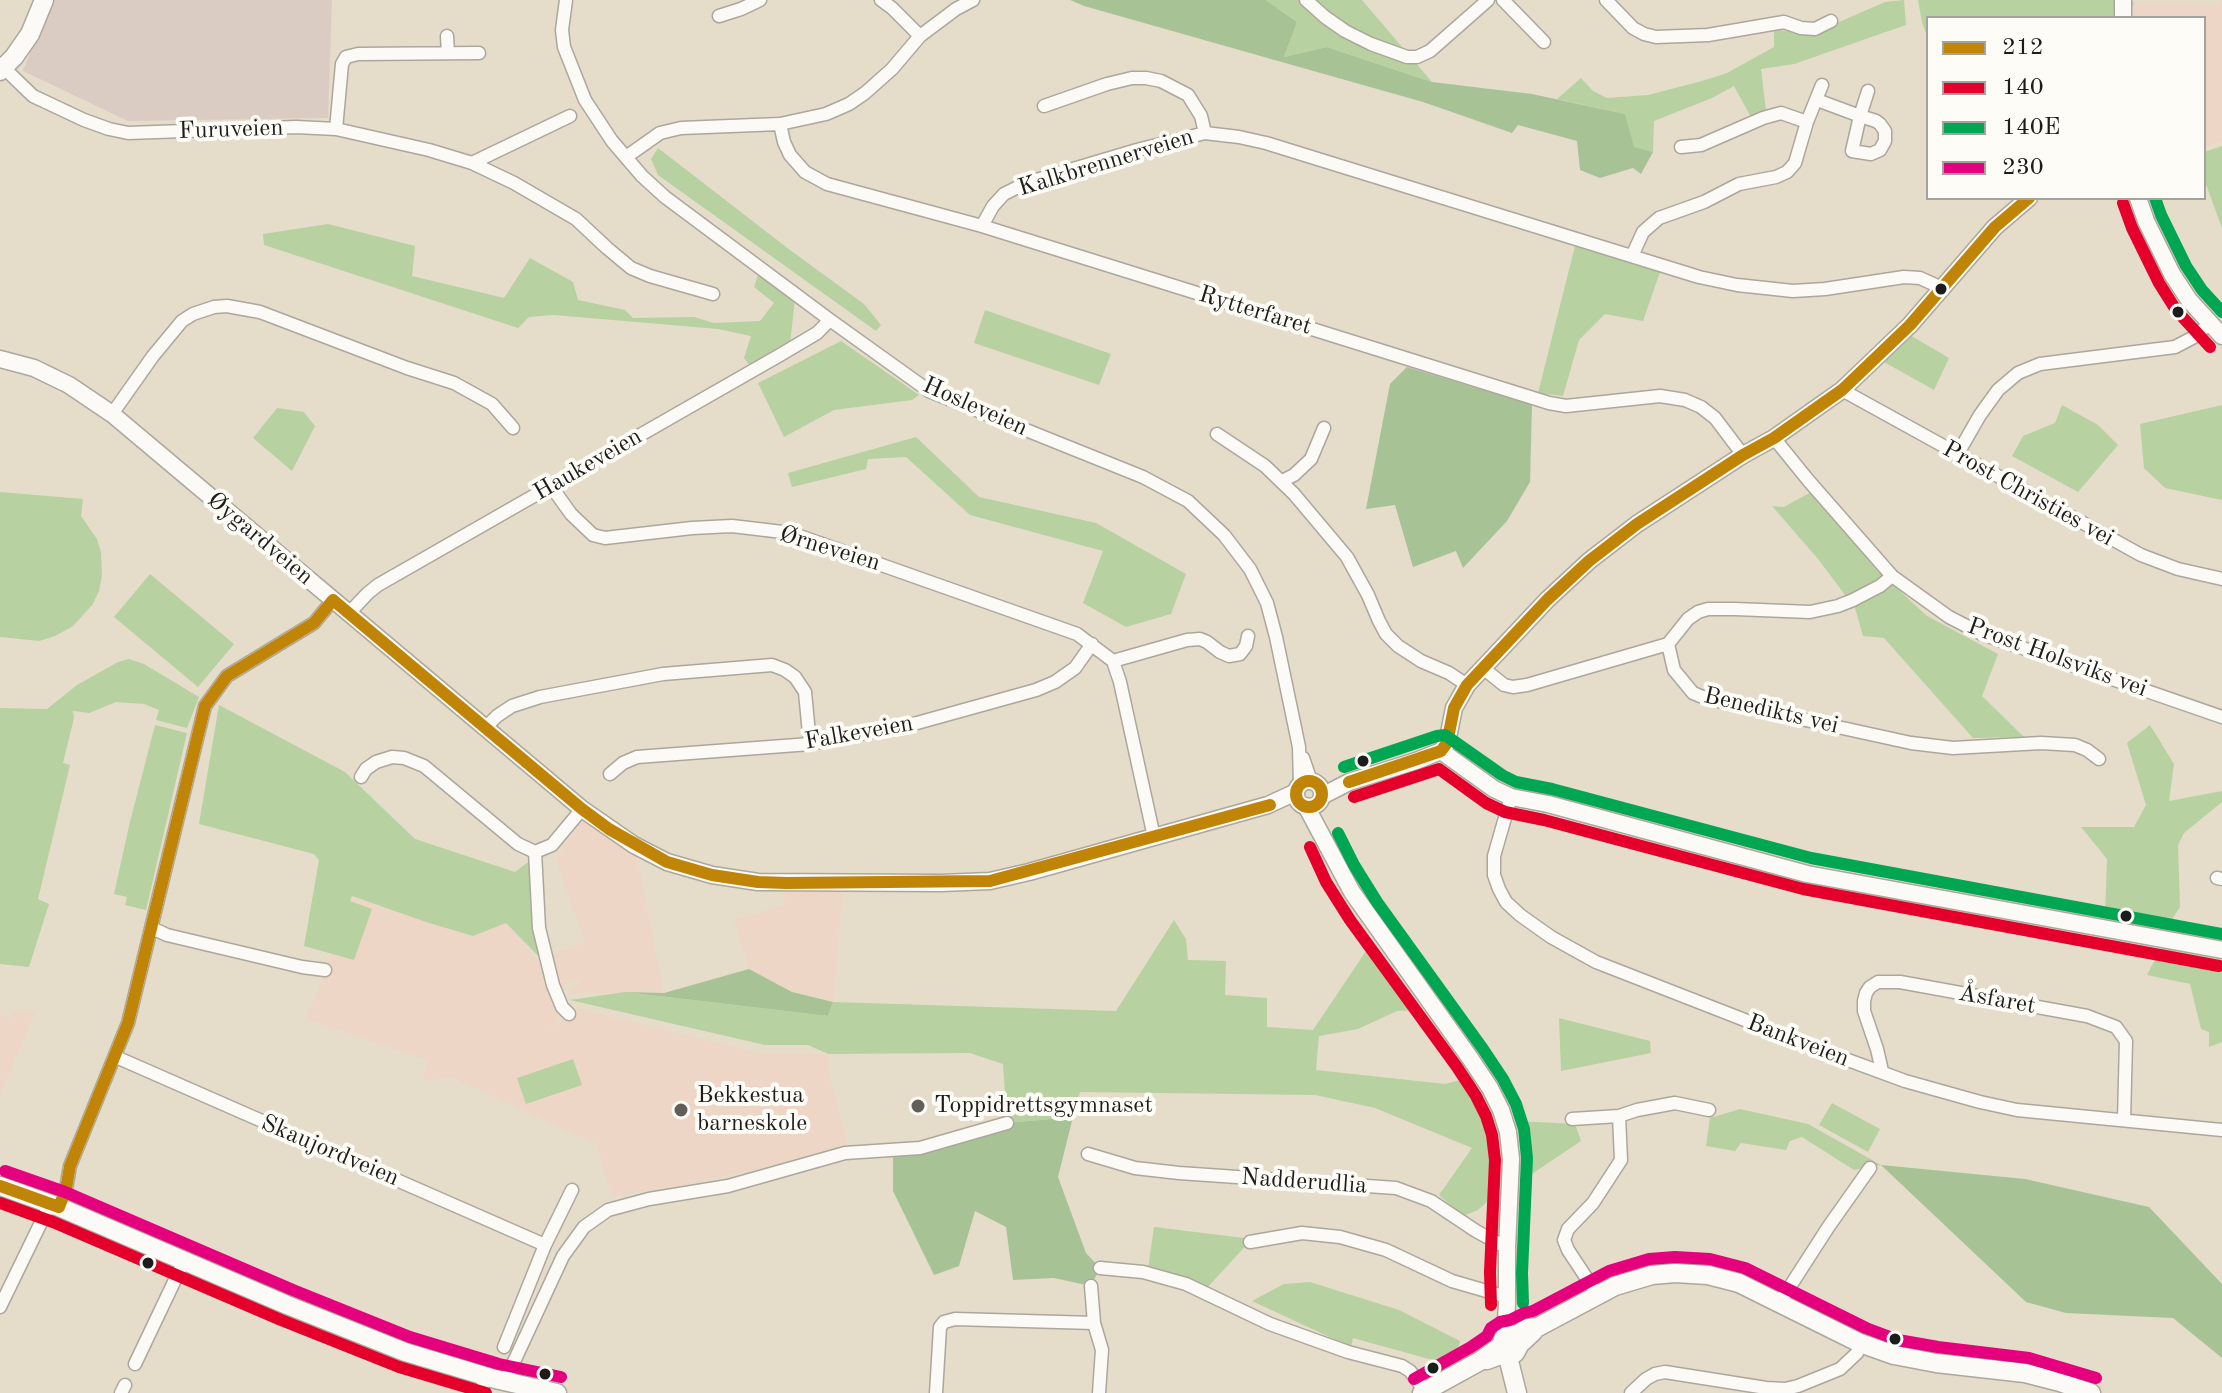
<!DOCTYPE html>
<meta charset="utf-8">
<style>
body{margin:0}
#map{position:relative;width:2222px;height:1393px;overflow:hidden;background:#e5dcca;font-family:"Old Standard TT",serif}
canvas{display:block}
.legend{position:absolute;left:1926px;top:16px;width:280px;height:184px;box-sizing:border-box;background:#fdfcf7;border:2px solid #a3a29f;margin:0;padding:10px 14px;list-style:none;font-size:24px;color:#1c1c1c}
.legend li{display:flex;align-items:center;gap:16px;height:40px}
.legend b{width:40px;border:2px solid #a3a29f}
</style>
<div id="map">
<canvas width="2222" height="1393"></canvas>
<ul class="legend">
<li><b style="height:10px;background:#c08407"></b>212</li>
<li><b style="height:10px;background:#e4002b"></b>140</li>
<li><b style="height:10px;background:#00a651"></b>140E</li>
<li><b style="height:10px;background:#e5007d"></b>230</li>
</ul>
</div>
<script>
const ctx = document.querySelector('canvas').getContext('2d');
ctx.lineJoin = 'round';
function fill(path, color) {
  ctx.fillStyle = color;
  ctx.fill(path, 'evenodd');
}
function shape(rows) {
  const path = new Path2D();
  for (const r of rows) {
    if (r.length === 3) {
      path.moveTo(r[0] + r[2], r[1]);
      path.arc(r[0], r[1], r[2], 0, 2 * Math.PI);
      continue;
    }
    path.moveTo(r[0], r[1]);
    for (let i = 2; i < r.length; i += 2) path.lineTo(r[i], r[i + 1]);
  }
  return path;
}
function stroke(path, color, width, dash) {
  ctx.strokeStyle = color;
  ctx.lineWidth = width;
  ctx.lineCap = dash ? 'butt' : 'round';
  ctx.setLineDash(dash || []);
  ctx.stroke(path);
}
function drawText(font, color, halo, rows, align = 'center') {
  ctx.font = font + ' "Old Standard TT",serif';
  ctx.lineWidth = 8;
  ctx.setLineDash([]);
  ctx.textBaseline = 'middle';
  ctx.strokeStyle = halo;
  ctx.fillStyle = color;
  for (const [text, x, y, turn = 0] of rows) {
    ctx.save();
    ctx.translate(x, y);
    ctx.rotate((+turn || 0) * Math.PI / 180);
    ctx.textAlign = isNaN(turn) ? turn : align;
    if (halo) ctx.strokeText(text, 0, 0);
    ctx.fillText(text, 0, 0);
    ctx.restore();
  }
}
const built = shape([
 [2222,0,2222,141,2204,148,2204,18,2132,18,2134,3,2216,5],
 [586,815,635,847,664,993,568,993,584,978,560,988,550,955,585,943,558,865,558,855],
 [843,890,833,1002,792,992,749,969,734,920,784,905,785,891],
 [351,897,473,936,506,923,548,972,562,1016,546,1035,576,1008,761,1054,828,1054,829,1074,849,1148,687,1185,611,1196,597,1144,451,1077,423,1081,427,1060,306,1019,321,982],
 [15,1011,35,1013,0,1095,0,1014,10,1018]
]);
const industrial = shape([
 [51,0,332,0,328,118,128,121,23,71]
]);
const green = shape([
 [1266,0,1362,0,1432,82,1327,47,1284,57,1297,22],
 [1904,0,1906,25,1794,64,1761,69,1766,111,1751,117,1734,86,1712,98,1654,121,1653,152,1633,147,1625,114,1557,99,1581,78,1593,91,1607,98,1648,95,1702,81,1727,73,1774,47,1774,30,1809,32,1830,26,1885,2],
 [1918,0,2130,0,2134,3,2127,18,1928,18,1928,39,1922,22],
 [2222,146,2222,228,2204,179,2204,152],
 [658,148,790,250,864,304,881,325,876,331,658,175,651,159],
 [328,224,415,246,412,276,504,298,530,258,573,282,578,300,625,310,633,318,694,317,714,323,760,321,774,303,754,287,758,275,795,299,790,344,751,367,744,358,751,336,718,329,554,315,529,317,518,328,264,245,263,234],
 [1575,246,1660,272,1643,321,1605,314,1579,340,1563,396,1538,393],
 [985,310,1111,354,1099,385,974,343],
 [1910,335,1949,358,1934,390,1884,362],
 [841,341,919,395,912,400,834,410,784,437,758,383],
 [2062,405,2098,425,2118,445,2078,492,2012,456,2023,436,2055,423],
 [2222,405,2222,500,2165,488,2144,468,2140,424],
 [277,408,304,412,315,426,292,471,253,438],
 [916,437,979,497,1096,523,1186,574,1171,614,1126,627,1083,603,1103,551,970,515,906,457,868,459,866,469,792,487,788,473],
 [0,492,83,499,81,516,97,539,101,552,102,576,99,591,93,604,73,626,55,636,39,641,0,637],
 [1811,492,1878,571,1927,616,1998,654,1982,696,2024,737,1973,738,1884,638,1863,636,1855,608,1818,559,1772,506,1784,507],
 [150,574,234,644,198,687,114,617],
 [129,659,144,664,199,697,187,728,156,720,159,710,144,704,116,702,89,713,73,711,74,718,63,763,70,765,38,899,49,904,29,967,0,964,0,708,47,709,77,685,118,662],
 [219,705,345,772,415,839,515,872,532,859,542,960,506,923,473,936,426,922,352,896,350,901,372,909,354,960,304,946,319,860,314,854,199,824],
 [155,725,187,733,146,910,125,905,127,897,114,894,129,826],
 [2150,725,2174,764,2169,801,2222,791,2222,802,2184,833,2178,845,2180,907,2171,921,2154,926,2105,916,2107,859,2081,827,2134,827,2146,805,2127,743],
 [1174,920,1186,939,1188,960,1226,961,1225,995,1267,998,1267,1027,1313,1030,1370,945,1418,1010,1397,1011,1358,1029,1319,1036,1316,1070,1445,1084,1472,1077,1493,1118,1498,1164,1491,1198,1478,1210,1463,1216,1439,1195,1472,1148,1375,1108,1315,1095,1080,1092,1073,1117,1007,1123,1003,1064,970,1053,828,1054,808,1045,765,1045,570,1000,625,992,828,1016,833,1002,1116,1011],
 [2161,948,2222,960,2222,1042,2209,1047,2209,1032,2201,1029,2190,984,2147,975],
 [1559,1018,1650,1041,1651,1053,1561,1071],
 [573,1059,582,1085,526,1104,517,1078],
 [1832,1103,1880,1129,1868,1152,1819,1125],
 [1740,1109,1808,1124,1881,1165,1854,1170,1802,1137,1790,1141,1786,1150,1741,1143,1735,1151,1706,1146,1710,1118],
 [1518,1121,1575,1124,1581,1141,1523,1180,1525,1140],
 [1154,1227,1252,1239,1206,1289,1148,1269],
 [1310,1282,1399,1310,1460,1341,1457,1353,1440,1362,1353,1338,1351,1347,1252,1301,1284,1284]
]);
const forest = shape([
 [1070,0,1266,0,1297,22,1284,57,1327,47,1432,82,1532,94,1625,114,1634,147,1653,152,1641,174,1633,168,1600,178,1580,170,1577,141,1518,125,1512,133,1423,102,1084,6],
 [1407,367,1532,405,1530,482,1507,521,1463,568,1456,551,1413,567,1395,505,1366,509,1390,384],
 [749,969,792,992,833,1002,828,1016,625,992,664,993],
 [1073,1117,1058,1177,1086,1253,1100,1268,1091,1286,1054,1278,1013,1280,1006,1227,975,1211,959,1266,934,1275,893,1191,893,1151,1007,1123],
 [1881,1165,2025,1179,2149,1207,2222,1284,2222,1358,2173,1318,2066,1313,2026,1302]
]);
const minor = shape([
 [566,0,562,30,564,47,585,100,612,141,642,176,665,197,830,320,929,391,1143,477,1188,501,1224,535,1250,569,1267,603,1276,637,1299,747,1300,785],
 [881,0,892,8,920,36],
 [1306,0,1325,17,1345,31,1371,44,1407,57,1417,57,1430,51,1488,0],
 [1503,0,1544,42],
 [1606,0,1633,28,1644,34,1656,37,1708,35,1784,22,1801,28,1815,29,1831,21],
 [719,16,741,9,760,0],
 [447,36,448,53],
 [4,68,33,96,84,120,109,129,128,133,296,127,336,129,429,150,472,163,514,183,576,219,607,248,631,268,650,276,713,294],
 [1817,100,1860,116,1876,121,1880,124,1885,131,1885,141,1880,150,1871,154,1852,151,1860,116,1868,91],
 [1044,106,1107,84,1132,78,1146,78,1161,81,1188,95,1201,116,1205,133],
 [780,124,784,142,790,155,805,172,827,184,982,226,1549,403,1566,406,1660,396,1685,400,1701,407,1715,418,1743,455],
 [336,129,342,64,346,57,358,54,479,53],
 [1681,147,1701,145,1763,118,1781,113,1807,122],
 [626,157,660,133,681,128,780,124,826,114,849,104,865,93,892,69,920,36,956,9,973,0],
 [472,163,570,116],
 [982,226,993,206,1004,194,1026,183,1137,150,1205,133,1239,137,1266,143,1699,277,1737,285,1793,291,1825,289,1904,277,1920,278,1942,288],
 [1632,256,1643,232,1659,218,1704,202,1739,184,1776,177,1787,172,1795,163,1807,122,1822,85],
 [1842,390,2141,555,2178,569,2222,579],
 [112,414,153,356,182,321,193,314,214,307,227,306,260,312,407,368,454,383,492,404,513,428],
 [1217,434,1265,466,1294,494,1347,557,1368,595,1379,621,1386,634,1398,646,1421,661,1449,673,1467,685],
 [1774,438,1808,480,1892,576,1949,617,1982,634,2222,717],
 [1957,455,1980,415,1998,390,2018,373,2040,364,2175,347,2194,337,2209,324],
 [1282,481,1294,475,1311,459,1324,428],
 [551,486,571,514,593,535,605,538,692,528,732,526,791,533,1077,634,1113,661,1120,682,1154,837],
 [1892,576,1880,586,1853,600,1838,606,1810,612,1735,609,1708,609,1698,612,1688,619,1668,644,1674,670,1693,693,1705,698,1911,743,1953,748,2041,743,2075,745,2087,750,2099,759],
 [349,613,368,593,378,585,780,355,817,333,830,320],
 [1113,661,1187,640,1200,639,1207,642,1220,652,1229,656,1240,654,1246,646,1248,636],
 [1483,668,1504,685,1513,687,1527,685,1668,644],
 [485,728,497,716,512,706,540,697,663,674,772,665,785,670,795,677,805,692,810,744],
 [1303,758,1311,781],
 [610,774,623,763,637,757,810,744,917,723,1036,690,1055,682,1075,668,1092,644],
 [361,777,366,769,376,762,392,757,404,758,424,766,518,844,535,852],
 [1511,797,1494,856,1494,875,1499,889,1506,902,1520,915,1551,937,1596,962,1837,1056,1905,1081,1980,1102,2017,1110,2222,1130],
 [2217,878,2222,879],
 [152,928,167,935,302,967,325,970],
 [569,1014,562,1007,553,985,539,928,535,852,552,845,582,809],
 [116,1057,545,1245],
 [1882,1071,1877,1049,1864,1011,1864,1001,1866,993,1870,987,1878,982,1900,982,2087,1016,2116,1027,2126,1041,2124,1120],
 [1572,1119,1619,1116,1637,1110,1675,1103,1709,1110],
 [1088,1154,1135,1168,1179,1173,1396,1188,1431,1201,1476,1231,1507,1248],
 [59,1207,66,1189,70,1166,128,1023,205,706,227,676,314,623,333,600],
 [1250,1242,1302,1233,1340,1237,1386,1250,1452,1281,1507,1297],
 [1100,1268,1143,1272,1186,1284,1270,1324,1348,1352,1402,1366,1410,1371,1425,1391],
 [1091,1286,1094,1323,1102,1350,1099,1393],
 [1597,1294,1568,1250,1564,1240,1568,1229,1593,1203,1621,1160,1619,1116],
 [1780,1302,1829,1226,1870,1168],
 [0,1307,50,1204],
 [504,1347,545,1245,572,1190],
 [135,1364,184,1261],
 [505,1381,563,1256,584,1227,608,1210,649,1199,728,1186,845,1153,920,1148,1007,1123],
 [121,1393,125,1385],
 [481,1393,485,1377],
 [936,1393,940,1327,944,1322,955,1319,1094,1323],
 [1631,1393,1646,1379,1655,1374,1665,1372,1766,1388,1785,1389,1798,1386,1840,1369,1857,1353,1860,1343]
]);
const tertiary = shape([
 [2123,18,2123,0],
 [2138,198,2146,221,2172,274,2189,300,2222,336],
 [0,359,34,368,69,385,112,414,582,809,634,845,667,862,712,875,758,882,941,883,990,881,1029,872,1268,805,1296,792],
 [1441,751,1494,789,1511,797,1548,804,1807,874,2222,950],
 [1309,794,13],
 [1322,796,1349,782,1416,761,1441,751,1447,743,1454,708,1467,685,1547,600,1589,561,1637,524,1743,455,1774,438,1842,390,1910,325,1995,227,2029,198],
 [1306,806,1352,892,1470,1058,1490,1088,1501,1110,1508,1132,1511,1159,1507,1248,1507,1304,1505,1337]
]);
const secondary = shape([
 [0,71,14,57,30,34,44,0],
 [0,1186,59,1207,287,1305,405,1352,495,1379,557,1393],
 [1507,1353,1517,1393],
 [1487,1360,1506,1353,1515,1353,1520,1344,1533,1332],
 [1422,1393,1480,1361,1502,1345,1503,1339,1507,1336,1515,1336,1528,1328,1538,1327,1615,1286,1652,1275,1675,1273,1708,1275,1739,1283,1860,1343,1894,1355,1936,1363,2025,1373,2060,1382,2091,1393]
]);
const bus1 = shape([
 [1309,794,13],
 [1349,782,1441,751,1447,743,1454,708,1467,685,1547,600,1589,561,1637,524,1743,455,1774,438,1842,390,1910,325,1995,227,2029,198],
 [0,1186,59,1207,66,1189,70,1166,128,1023,205,706,227,676,314,623,333,600,582,809,609,829,667,862,712,875,758,882,786,883,990,881,1270,805]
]);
const bus2 = shape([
 [2123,203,2132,228,2159,283,2176,310,2210,347],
 [1354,797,1439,769,1486,803,1505,812,1544,820,1803,889,2219,966],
 [1310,847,1326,882,1350,920,1457,1067,1476,1096,1486,1116,1492,1135,1495,1160,1490,1272,1491,1305],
 [0,1203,53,1222,281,1320,399,1367,486,1393]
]);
const bus3 = shape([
 [2155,198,2161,215,2186,266,2202,290,2222,312],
 [1344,767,1437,736,1445,735,1502,775,1516,782,1552,789,1811,858,2222,934],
 [1338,833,1354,865,1377,902,1483,1049,1503,1079,1516,1104,1524,1129,1527,1158,1522,1273,1523,1303]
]);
const bus4 = shape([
 [5,1171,65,1192,293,1290,410,1337,499,1364,561,1377],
 [1414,1379,1471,1347,1487,1336,1491,1328,1500,1322,1510,1320,1524,1313,1533,1311,1609,1271,1649,1259,1675,1257,1710,1259,1745,1268,1866,1328,1898,1340,1938,1347,2029,1358,2096,1378]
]);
const markers = [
 [1941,289,7,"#1c1c1c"],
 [2178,312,7,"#1c1c1c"],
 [1363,761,7,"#1c1c1c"],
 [2126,916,7,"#1c1c1c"],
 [918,1106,8,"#625f59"],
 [681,1110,8,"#625f59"],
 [148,1263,7,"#1c1c1c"],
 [1895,1339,7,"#1c1c1c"],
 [1433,1368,7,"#1c1c1c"],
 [545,1374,7,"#1c1c1c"]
];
const streetNames = [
 ["Furuveien",231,130,-2],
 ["Kalkbrennerveien",1106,163,-17],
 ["Rytterfaret",1255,311,17],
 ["Hosleveien",975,407,24],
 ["Haukeveien",588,465,-30],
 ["Prost Christies vei",2028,494,29],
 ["Øygardveien",260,539,40],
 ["Ørneveien",830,549,17],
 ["Prost Holsviks vei",2057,658,20],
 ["Benedikts vei",1771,711,13],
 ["Falkeveien",859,733,-10],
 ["Åsfaret",1997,1000,10],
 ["Bankveien",1798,1041,21],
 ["Skaujordveien",330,1151,23],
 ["Nadderudlia",1304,1182,4]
];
const poiNames = [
 ["Bekkestua",697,1096],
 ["barneskole",697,1124],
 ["Toppidrettsgymnaset",934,1106]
];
fill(built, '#eed6c6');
fill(industrial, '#daccc3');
fill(green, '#b7d2a0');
fill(forest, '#a7c396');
stroke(minor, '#aca79c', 15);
stroke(tertiary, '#aca79c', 19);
stroke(secondary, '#aca79c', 21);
stroke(minor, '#fbfaf7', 12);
stroke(tertiary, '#fbfaf7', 16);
stroke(secondary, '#fbfaf7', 18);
stroke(bus1, '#c08407', 12);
stroke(bus2, '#e4002b', 12);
stroke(bus3, '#00a651', 12);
stroke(bus4, '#e5007d', 12);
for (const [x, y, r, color] of markers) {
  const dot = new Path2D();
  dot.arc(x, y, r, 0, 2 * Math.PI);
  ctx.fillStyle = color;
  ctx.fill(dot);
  stroke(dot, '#fdfcf7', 3);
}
drawText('24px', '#1c1c1c', '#fdfcf7', streetNames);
drawText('24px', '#1c1c1c', '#fdfcf7', poiNames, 'left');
</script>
